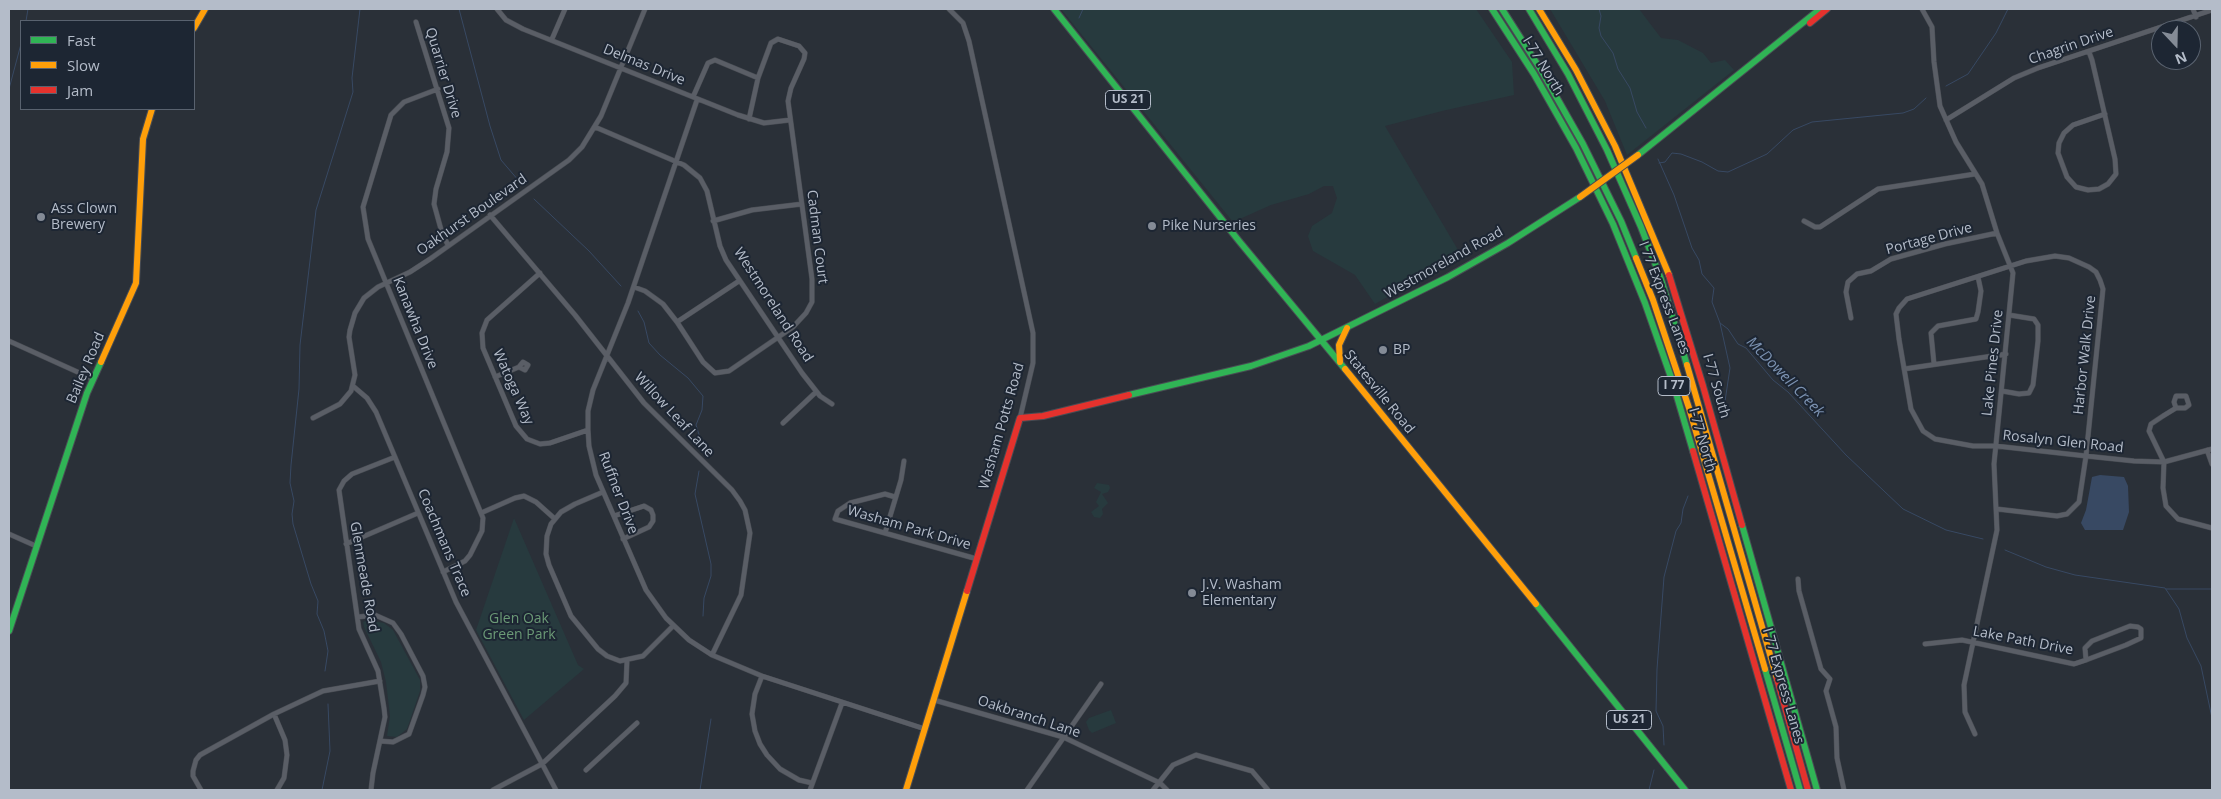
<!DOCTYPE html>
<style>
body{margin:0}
#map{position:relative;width:2221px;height:799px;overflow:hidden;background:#2a3038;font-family:"Open Sans",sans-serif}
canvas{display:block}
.frame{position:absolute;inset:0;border:10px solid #b4bcc9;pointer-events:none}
.legend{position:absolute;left:20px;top:20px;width:175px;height:90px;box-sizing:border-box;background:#1d2633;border:1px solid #59626f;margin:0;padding:6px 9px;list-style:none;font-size:15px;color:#b4bcc9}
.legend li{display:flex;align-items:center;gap:10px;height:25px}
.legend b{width:25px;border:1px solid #59626f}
.north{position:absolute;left:2151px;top:20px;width:50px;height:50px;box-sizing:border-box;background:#1d2633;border:1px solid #59626f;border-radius:50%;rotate:159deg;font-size:14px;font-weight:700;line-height:20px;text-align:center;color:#b4bcc9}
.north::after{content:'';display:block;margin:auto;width:18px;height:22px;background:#848b96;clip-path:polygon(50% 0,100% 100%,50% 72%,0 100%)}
</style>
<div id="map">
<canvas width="2221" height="799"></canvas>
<div class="frame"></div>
<ul class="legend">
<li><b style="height:6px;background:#30b455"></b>Fast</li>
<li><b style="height:6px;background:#ff9f0a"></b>Slow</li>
<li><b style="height:6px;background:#e5322d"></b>Jam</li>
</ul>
<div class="north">N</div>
</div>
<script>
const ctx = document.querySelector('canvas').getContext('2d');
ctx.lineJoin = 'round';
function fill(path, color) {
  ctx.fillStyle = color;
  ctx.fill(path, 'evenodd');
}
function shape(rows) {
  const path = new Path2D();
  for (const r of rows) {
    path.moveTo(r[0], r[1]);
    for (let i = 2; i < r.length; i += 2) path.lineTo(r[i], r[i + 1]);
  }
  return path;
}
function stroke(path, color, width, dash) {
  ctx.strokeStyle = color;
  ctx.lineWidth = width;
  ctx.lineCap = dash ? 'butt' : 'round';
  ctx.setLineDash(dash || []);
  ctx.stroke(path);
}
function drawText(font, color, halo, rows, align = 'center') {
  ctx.font = font + ' "Open Sans",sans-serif';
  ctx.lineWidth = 4;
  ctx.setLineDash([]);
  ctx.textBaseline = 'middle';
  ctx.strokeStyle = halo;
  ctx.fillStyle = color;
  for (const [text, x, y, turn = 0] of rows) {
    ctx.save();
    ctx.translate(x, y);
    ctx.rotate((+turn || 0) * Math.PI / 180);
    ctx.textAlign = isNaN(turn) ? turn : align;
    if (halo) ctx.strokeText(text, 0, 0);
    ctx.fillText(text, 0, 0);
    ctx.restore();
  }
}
const green = shape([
 [1061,9,1476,9,1512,62,1514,95,1442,111,1385,126,1461,255,1375,304,1355,275,1313,251,1308,236,1312,226,1332,213,1337,198,1333,186,1324,186,1309,194,1271,205,1233,222],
 [1550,9,1639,9,1661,38,1678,40,1703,53,1711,63,1725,60,1734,70,1627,155,1605,101],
 [1097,483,1109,485,1110,488,1108,492,1102,494,1108,503,1102,509,1103,514,1100,518,1094,517,1091,512,1099,506,1096,502,1101,492,1094,488],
 [514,518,578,665,584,669,524,720,476,630],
 [368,620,384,623,393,630,420,680,420,691,407,729,397,737,387,736,390,716,386,682,381,662,364,627,363,622],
 [1111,710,1116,723,1092,733,1089,730,1086,722,1089,718]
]);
const water = shape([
 [2100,475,2124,477,2128,486,2129,512,2123,530,2085,530,2081,523,2086,510,2092,477]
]);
const stream = shape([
 [459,9,490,126,501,160,519,181],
 [1599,9,1601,16,1599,28,1601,36,1613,53,1618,69,1630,88,1637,112,1646,128],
 [1079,18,1083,9],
 [26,21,28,9],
 [1946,86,1968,74,1996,33,2008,9],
 [9,89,21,44],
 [1658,159,1674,195,1692,248,1699,260,1702,274,1714,288,1712,302,1720,323,1730,368,1724,408],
 [1659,163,1665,162,1672,153,1681,154,1702,162,1718,171,1728,172,1767,154,1793,130,1812,122,1903,113,1914,109,1926,98],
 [534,199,589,251,621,286],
 [638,311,644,322,649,343,660,355,688,378,703,396,702,410,696,425,702,444],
 [1720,323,1728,329,1738,344,1746,348,1773,380,1788,392,1846,455,1903,509,1946,530,1983,539],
 [699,471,695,494,711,564,711,576,704,598,703,616],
 [2005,550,2046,567,2075,575,2165,588,2179,609,2187,638,2201,666,2212,718],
 [2166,589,2212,589],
 [325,671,328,651,324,631,317,614,318,601,311,584,293,524,292,514,294,501,290,483,291,465,299,389,300,345,316,210,353,92,352,78,360,9],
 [1664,745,1663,726,1656,711,1657,669,1664,577,1676,531,1681,523,1683,509,1688,496],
 [322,790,330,751,328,704],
 [700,790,711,719],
 [1649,790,1654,770]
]);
const street = shape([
 [497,9,506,20,523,29,738,115,764,123,790,120],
 [949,9,963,23,969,41,1033,333,1033,363,1020,418],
 [1922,9,1932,27,1934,62,1940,106,1956,142,1982,184,1997,233,2013,273,1994,464,1997,530,1964,685,1965,712,1975,734],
 [2193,9,2196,17],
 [416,22,449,128,447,152,436,189,434,204,442,233,448,245],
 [552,39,565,9],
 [2089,52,2092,60,2115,159,2116,174,2108,184,2099,189,2088,190,2076,187,2067,177,2058,153,2059,143,2064,133,2073,125,2105,114],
 [438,89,404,102,391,115,363,207,368,239,483,518,482,531,470,555,465,561,443,572],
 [693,97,708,63,715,60,758,78],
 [697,100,628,303,593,390,588,411,588,430,589,446,596,475,646,590,666,618,689,640,712,655,762,676,925,729],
 [1946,120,2014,78,2038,68,2212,10],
 [595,127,684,165,700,178,707,191,720,246,726,260,802,373,820,396,832,404],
 [490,215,575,315,644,403,732,490,740,501,745,510,750,533,741,595,712,655],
 [713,221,752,210,802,204],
 [1804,221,1815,227,1820,227,1878,189,1975,174],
 [540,273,487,320,482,333,483,348,516,426,527,439,540,444,550,443,588,430],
 [634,287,645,291,663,304,677,322,703,362,715,373,729,371,793,327,806,313,812,302,812,279,788,101,791,88,804,59,805,53,799,46,778,39,771,43,758,78,749,119],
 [1851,318,1846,292,1848,282,1857,274,1871,271,1891,259,1945,244,1997,233],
 [677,322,739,281],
 [9,341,93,379],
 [1934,364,1931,333,1938,326,1976,319,1978,312,1981,291,1978,277],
 [1904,369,2006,354],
 [495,377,519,367,525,370,528,365,523,362,519,367],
 [353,386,367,398,376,412,456,602,556,790],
 [2002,391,2019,394,2029,393,2033,385,2038,341,2038,325,2034,319,2009,315],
 [2176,408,2174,402,2176,396,2186,396,2189,405,2185,408,2176,408,2163,416,2151,424,2149,431,2164,462,2163,488,2166,506,2178,519,2212,528],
 [313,418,340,404,351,391,355,375,349,337,350,330,355,313,364,298,378,287,410,272,430,259,569,160,582,147,601,116,645,9],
 [783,423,816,392],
 [2207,450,2212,464],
 [603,492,575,504,561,512,551,524,547,536,546,554,549,565,571,616,598,649,607,656,620,661,643,656,673,626],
 [895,497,885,494,850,503,838,511,835,519,977,559],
 [1997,509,2057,516,2067,514,2079,502,2086,456,2103,289,2100,280,2096,272,2089,267,2069,258,2055,256,2026,261,1907,299,1899,308,1896,314,1899,339,1911,409,1923,431,1935,439,1973,446,1996,446,2086,456,2134,461,2164,462,2212,449],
 [481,513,515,498,524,496,536,502,555,519],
 [614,516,644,506,651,510,653,515,653,521,649,527,623,539],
 [885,533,901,480,904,461],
 [9,534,36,546],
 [346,544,418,513],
 [1798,579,1799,591,1821,669,1830,679,1826,691,1836,727,1837,758,1844,790],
 [358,617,375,615,393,623,401,634,423,676,425,687,423,695,409,734,393,742,380,741],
 [1925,644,1962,640,2074,664,2086,660,2126,645,2141,638,2141,629,2138,627,2130,626,2092,641,2085,648,2086,660],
 [762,676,755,694,752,714,755,731,760,744,767,755,780,769,799,780,812,783],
 [934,700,1063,737,1160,783,1167,790],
 [274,714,323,691,380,681],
 [586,770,637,723],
 [201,790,193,776,193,771,196,760,200,755,274,714,285,740,287,755,284,778,277,790],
 [371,790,373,773,385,717,384,708,378,671,359,629,339,490,344,481,352,474,395,457],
 [493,790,542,764,615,696,626,683,627,661],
 [810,790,842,703],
 [1027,790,1101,684],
 [1153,790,1173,765,1196,755,1252,771,1268,790]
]);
const fast = shape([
 [1054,9,1239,241,1345,369],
 [1492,9,1534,74,1576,148,1613,224,1645,303,1673,383,1693,451],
 [1502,9,1541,70,1583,144,1621,221,1636,258],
 [1529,9,1568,74,1607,150,1641,227,1661,279,1687,365],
 [1638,155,1820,9],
 [1129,395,1251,366,1309,346,1448,277,1508,243,1580,197],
 [1742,525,1817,790],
 [1536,604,1685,790],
 [9,631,87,393,101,362],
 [1765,669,1800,790]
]);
const slow = shape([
 [1539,9,1576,70,1615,146,1669,275],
 [194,28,205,9],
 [1636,258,1653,300,1689,408,1765,669],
 [101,362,136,283,143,139,152,109],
 [1340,362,1339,345,1347,328],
 [1687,365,1777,679],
 [1345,369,1536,604],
 [906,790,967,591]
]);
const jam = shape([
 [1810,23,1827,9],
 [1669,275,1703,386,1742,525],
 [1693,451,1791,790],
 [967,591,1020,418,1043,416,1129,395],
 [1777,679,1808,790]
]);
const slowBridge = shape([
 [1580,197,1638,155]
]);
const markers = [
 [41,217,5,"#848b96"],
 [1152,226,5,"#848b96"],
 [1383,350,5,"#848b96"],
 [1192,593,5,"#848b96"]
];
const shields = [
 [1128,100,45],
 [1674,386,32],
 [1629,720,45]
];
const shieldNames = [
 ["US 21",1128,100],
 ["I 77",1674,386],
 ["US 21",1629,720]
];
const streetNames = [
 ["Chagrin Drive",2071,46,-19],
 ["Delmas Drive",644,65,22],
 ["I-77 North",1543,66,59],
 ["Quarrier Drive",443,73,73],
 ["Oakhurst Boulevard",472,215,-35],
 ["Cadman Court",817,237,83],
 ["Portage Drive",1929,239,-15],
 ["Westmoreland Road",1444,263,-29],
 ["I 77 Express Lanes",1664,298,69],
 ["Westmoreland Road",773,305,57],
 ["Kanawha Drive",415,323,68],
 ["Harbor Walk Drive",2085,355,-84],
 ["Lake Pines Drive",1993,363,-84],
 ["Bailey Road",86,368,-67],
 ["I-77 South",1716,386,74],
 ["Watoga Way",513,387,66],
 ["Statesville Road",1379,392,51],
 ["Willow Leaf Lane",674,415,47],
 ["Washam Potts Road",1002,426,-74],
 ["I-77 North",1702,440,74],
 ["Rosalyn Glen Road",2063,442,6],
 ["Ruffner Drive",618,493,69],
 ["Washam Park Drive",909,528,16],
 ["Coachmans Trace",444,543,67],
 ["Glenmeade Road",364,577,80],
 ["Lake Path Drive",2023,641,11],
 ["I 77 Express Lanes",1783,686,74],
 ["Oakbranch Lane",1029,717,18]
];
const poiNames = [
 ["Ass Clown",51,209],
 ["Brewery",51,225],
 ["Pike Nurseries",1162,226],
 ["BP",1393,350],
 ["J.V. Washam",1202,585],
 ["Elementary",1202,601]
];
const parkNames = [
 ["Glen Oak",519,619],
 ["Green Park",519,635]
];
const waterNames = [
 ["McDowell Creek",1785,377,46]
];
fill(green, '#273a3e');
fill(water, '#384963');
stroke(stream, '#384963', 1);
stroke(street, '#484c53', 5.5);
stroke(fast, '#484c53', 8);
stroke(slow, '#484c53', 8);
stroke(jam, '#484c53', 8);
stroke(street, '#5a5e66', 4.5);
stroke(fast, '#30b455', 6);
stroke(slow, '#ff9f0a', 6);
stroke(jam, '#e5322d', 6);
stroke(slowBridge, '#484c53', 8, []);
stroke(slowBridge, '#ff9f0a', 6);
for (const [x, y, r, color] of markers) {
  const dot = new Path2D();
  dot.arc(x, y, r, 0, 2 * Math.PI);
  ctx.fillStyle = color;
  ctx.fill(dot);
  stroke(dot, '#1d2633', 2);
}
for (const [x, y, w] of shields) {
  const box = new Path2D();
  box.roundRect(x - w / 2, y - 9.5, w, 19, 4);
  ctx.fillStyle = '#1d2633';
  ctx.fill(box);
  stroke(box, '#b4bcc9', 1);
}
drawText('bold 12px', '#b4bcc9', null, shieldNames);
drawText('14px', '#b4bcc9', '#1d2633', streetNames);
drawText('14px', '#b4bcc9', '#1d2633', poiNames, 'left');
drawText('14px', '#6b9a76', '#1d2633', parkNames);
drawText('italic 15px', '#7c92b1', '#1d2633', waterNames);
</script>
